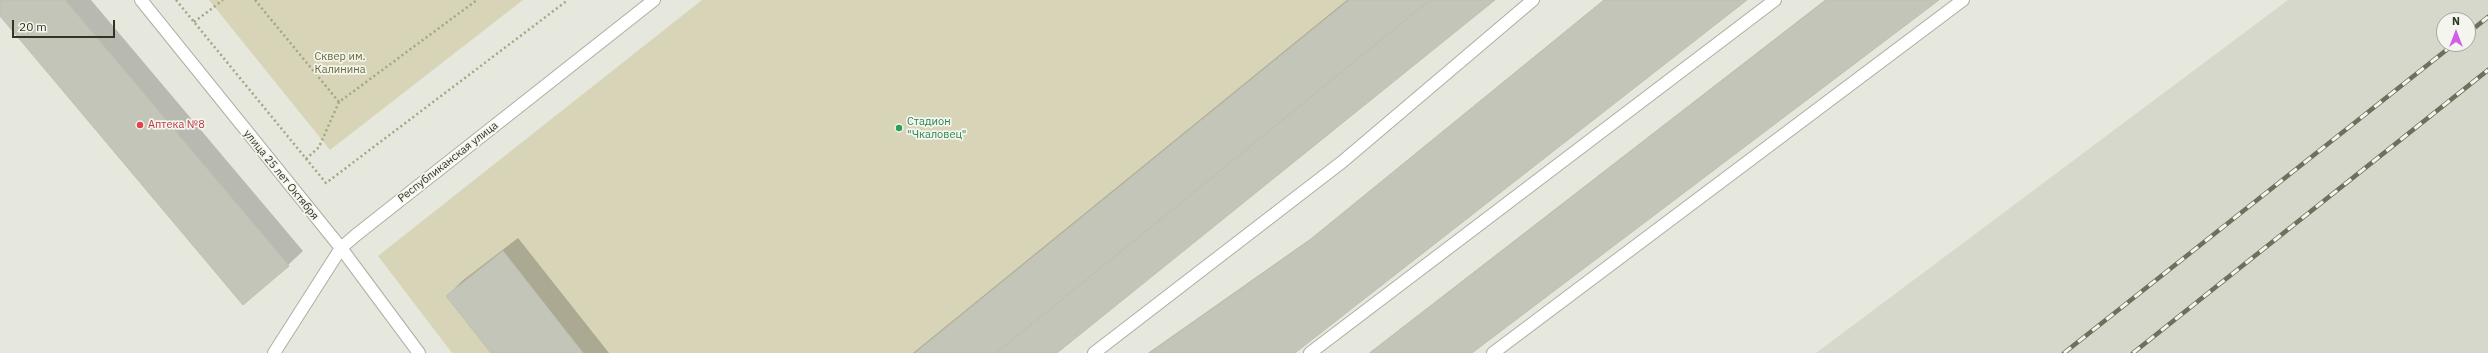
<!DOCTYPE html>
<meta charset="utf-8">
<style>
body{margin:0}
#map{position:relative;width:2488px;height:353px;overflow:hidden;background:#e6e8de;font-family:"IBM Plex Sans",sans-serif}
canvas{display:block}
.north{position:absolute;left:2436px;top:12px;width:40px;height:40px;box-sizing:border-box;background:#f4f5ee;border:1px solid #a5a99c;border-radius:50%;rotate:0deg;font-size:11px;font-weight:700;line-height:16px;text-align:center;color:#2f3621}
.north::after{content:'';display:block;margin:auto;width:14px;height:18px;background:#d35fe5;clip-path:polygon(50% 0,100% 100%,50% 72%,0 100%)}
.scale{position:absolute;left:12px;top:20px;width:103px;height:18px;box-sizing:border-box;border:2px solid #2f3621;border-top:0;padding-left:5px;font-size:12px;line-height:14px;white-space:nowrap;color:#2f3621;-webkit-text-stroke:3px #f4f5ee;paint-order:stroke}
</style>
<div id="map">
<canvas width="2488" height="353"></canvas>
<div class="north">N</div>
<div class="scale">20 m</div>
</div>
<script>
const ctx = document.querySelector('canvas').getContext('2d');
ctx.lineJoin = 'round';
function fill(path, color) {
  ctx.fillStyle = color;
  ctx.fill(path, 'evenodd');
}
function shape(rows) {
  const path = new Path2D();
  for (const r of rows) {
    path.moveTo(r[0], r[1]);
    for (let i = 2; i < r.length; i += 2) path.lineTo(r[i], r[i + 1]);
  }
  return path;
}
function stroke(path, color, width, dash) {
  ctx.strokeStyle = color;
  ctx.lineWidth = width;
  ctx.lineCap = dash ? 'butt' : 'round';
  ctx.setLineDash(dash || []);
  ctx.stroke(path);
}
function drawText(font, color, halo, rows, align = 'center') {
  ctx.font = font + ' "IBM Plex Sans",sans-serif';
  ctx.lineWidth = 3.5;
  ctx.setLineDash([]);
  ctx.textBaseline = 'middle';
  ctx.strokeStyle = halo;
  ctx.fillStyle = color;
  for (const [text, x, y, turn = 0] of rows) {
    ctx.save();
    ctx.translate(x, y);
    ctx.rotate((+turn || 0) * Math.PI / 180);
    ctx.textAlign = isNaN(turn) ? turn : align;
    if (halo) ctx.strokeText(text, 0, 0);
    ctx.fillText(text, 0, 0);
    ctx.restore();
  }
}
const built = shape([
 [2288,0,2488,0,2488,353,1816,353],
 [2444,20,2468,20,2468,44,2444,44]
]);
const green = shape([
 [209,0,523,0,330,150],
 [702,0,1424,0,966,353,452,353,378,256]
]);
const shadow = shape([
 [0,0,91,0,303,251,288,265,0,15],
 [1347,0,1493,0,1056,353,913,353],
 [1604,0,1746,0,1293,353,1148,353,1313,237],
 [1825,0,1937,0,1470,353,1369,353],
 [518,238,609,353,492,353,447,296,462,281]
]);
const building = shape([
 [0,0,65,0,289,266,243,305,0,16,0,0],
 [1349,0,1430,0,996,353,915,353,1349,0],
 [1430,0,1495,0,1057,353,996,353,1430,0],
 [1604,0,1747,0,1295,353,1150,353,1306,243,1604,0],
 [1826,0,1939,0,1472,353,1370,353,1826,0],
 [503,251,583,353,491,353,446,296,503,251]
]);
const path = shape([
 [176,0,326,183,568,0],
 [255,0,339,102,477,0],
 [194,22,223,0],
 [306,159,319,147,339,102]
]);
const minor = shape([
 [141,0,341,248,419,353],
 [274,353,341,248,356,235,654,0],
 [1094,353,1342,162,1533,0],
 [1310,353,1775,0],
 [1493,353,1963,0]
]);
const rail = shape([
 [2468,33,2488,17],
 [2064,353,2454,44],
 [2133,353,2488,70]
]);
const markers = [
 [140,125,4,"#e0444e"],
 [899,128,4,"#2e9e5b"]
];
const parkNames = [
 ["Сквер им.",340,57],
 ["Калинина",340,70]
];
const leisureNames = [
 ["Стадион",907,122],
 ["\"Чкаловец\"",907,135]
];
const healthNames = [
 ["Аптека №8",148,125]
];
const streetNames = [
 ["Республиканская улица",448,162,-38],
 ["улица 25 лет Октября",281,175,51]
];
fill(built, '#d6d8cc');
fill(green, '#d8d4b8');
fill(shadow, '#0003');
fill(building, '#c2c5b7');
stroke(building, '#bec1b1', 1);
stroke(minor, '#abafa2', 14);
stroke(path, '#9da981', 2.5, [2, 3]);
stroke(minor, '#fff', 12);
stroke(rail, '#6a725b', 4.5);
stroke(rail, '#f4f5ee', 3, [9]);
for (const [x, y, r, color] of markers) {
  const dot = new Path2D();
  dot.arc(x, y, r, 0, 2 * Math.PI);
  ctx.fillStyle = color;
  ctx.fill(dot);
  stroke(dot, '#f4f5ee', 1.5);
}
drawText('11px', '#69692f', '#f4f5ee', parkNames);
drawText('11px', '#27864d', '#f4f5ee', leisureNames, 'left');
drawText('11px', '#be3a42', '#f4f5ee', healthNames, 'left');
drawText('11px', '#2f3621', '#f4f5ee', streetNames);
</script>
